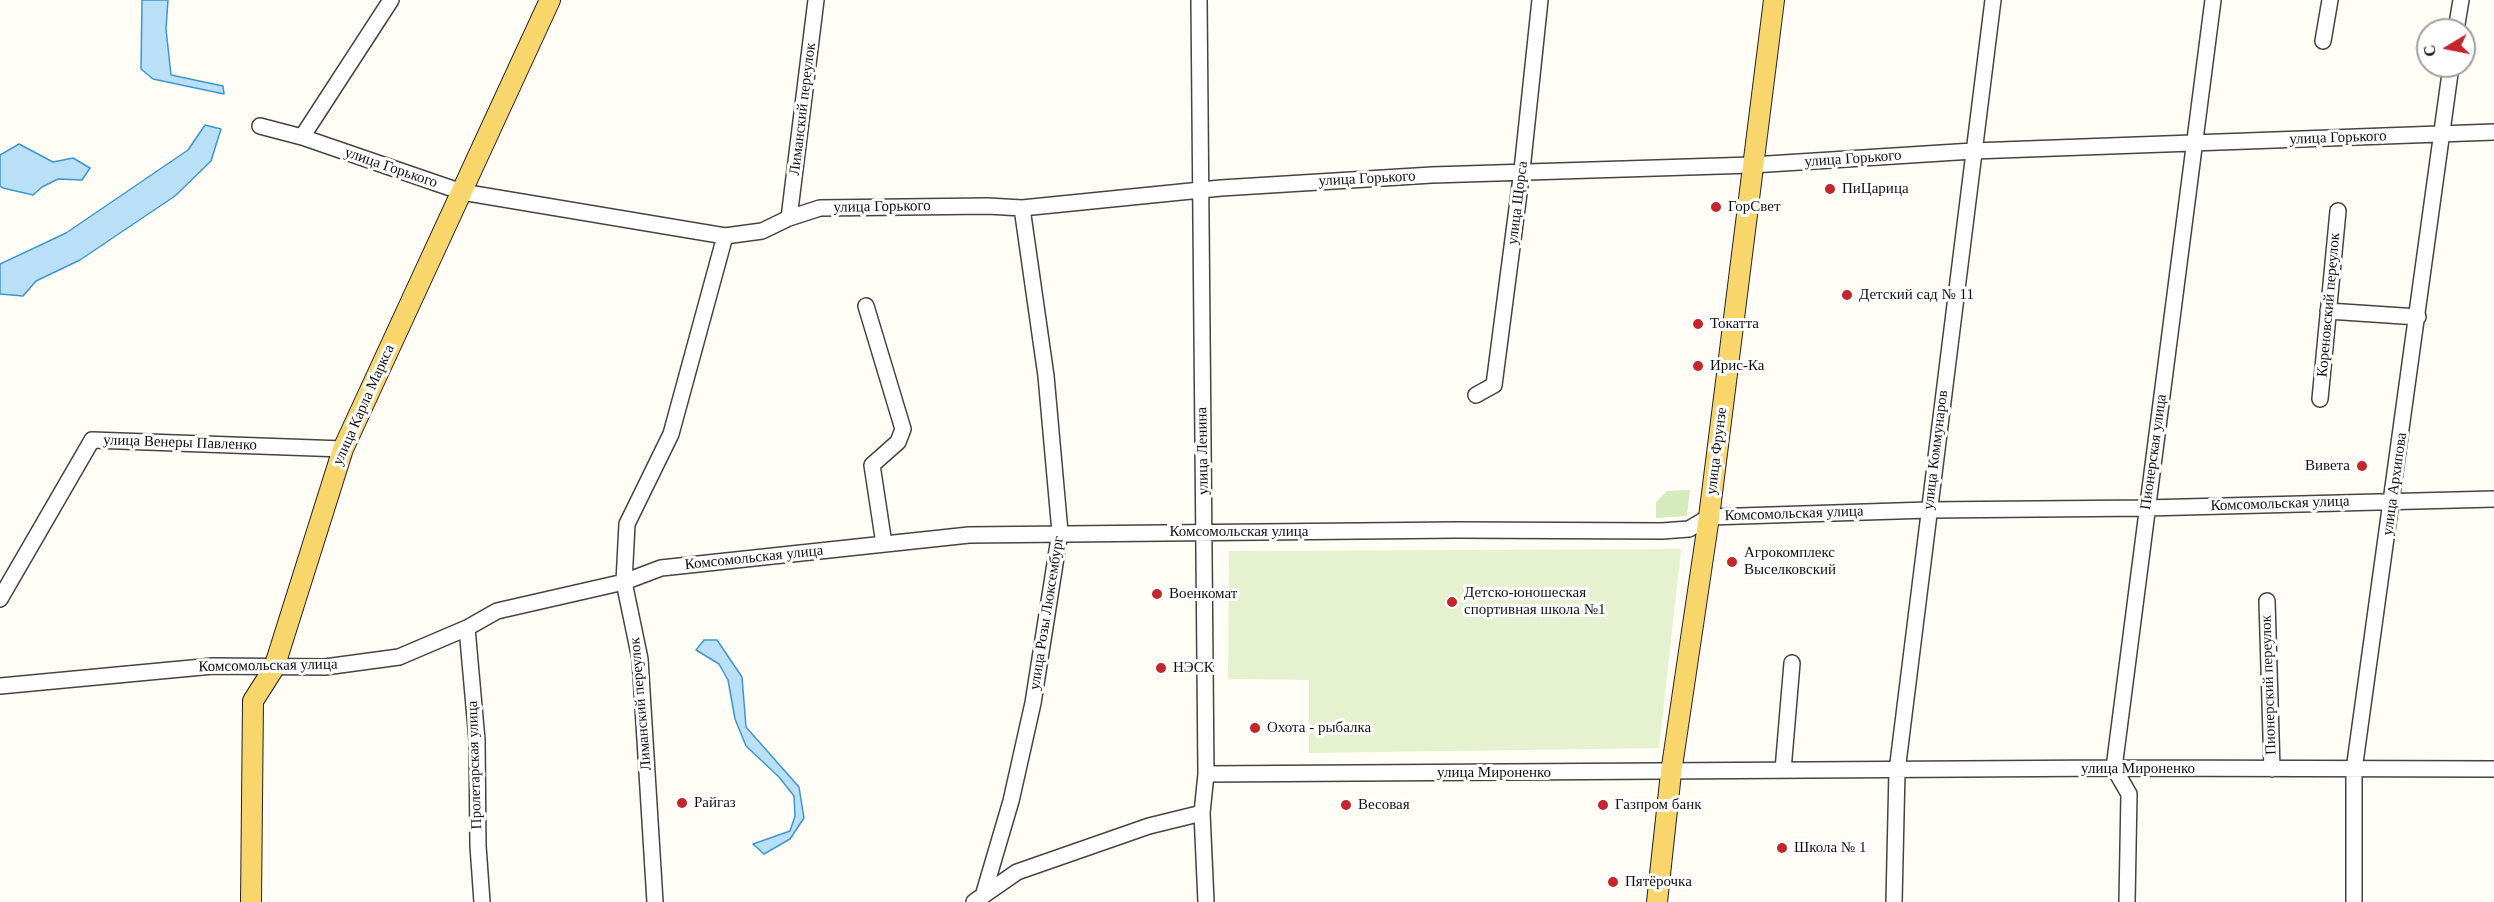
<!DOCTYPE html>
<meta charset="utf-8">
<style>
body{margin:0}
#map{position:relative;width:2494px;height:902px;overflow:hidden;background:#fffdf5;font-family:Georgia,serif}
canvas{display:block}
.north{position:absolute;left:2416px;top:18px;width:60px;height:60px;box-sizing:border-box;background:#fff;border:2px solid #a0a0a0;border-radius:50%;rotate:260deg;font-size:16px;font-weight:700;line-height:24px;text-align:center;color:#111}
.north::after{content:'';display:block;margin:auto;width:21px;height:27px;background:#c4262e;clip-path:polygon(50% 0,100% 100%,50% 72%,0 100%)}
</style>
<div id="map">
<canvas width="2494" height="902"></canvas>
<div class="north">С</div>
</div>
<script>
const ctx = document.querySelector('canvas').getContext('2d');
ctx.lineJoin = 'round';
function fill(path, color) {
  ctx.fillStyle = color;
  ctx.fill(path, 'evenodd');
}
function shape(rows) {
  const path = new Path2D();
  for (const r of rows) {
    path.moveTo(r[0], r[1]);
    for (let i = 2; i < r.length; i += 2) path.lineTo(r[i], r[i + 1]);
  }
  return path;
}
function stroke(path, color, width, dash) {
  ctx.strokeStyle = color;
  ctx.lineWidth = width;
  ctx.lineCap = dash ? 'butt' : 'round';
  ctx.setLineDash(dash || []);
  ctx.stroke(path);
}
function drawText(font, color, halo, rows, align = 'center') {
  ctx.font = font + ' Georgia,serif';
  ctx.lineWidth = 6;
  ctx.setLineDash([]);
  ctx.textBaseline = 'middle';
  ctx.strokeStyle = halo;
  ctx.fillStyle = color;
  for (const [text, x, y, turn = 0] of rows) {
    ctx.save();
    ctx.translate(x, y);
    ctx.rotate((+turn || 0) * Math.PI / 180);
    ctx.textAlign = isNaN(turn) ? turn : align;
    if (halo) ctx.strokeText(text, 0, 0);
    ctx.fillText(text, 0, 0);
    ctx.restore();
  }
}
const green = shape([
 [1690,490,1687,516,1656,518,1656,502,1667,491]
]);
const pitch = shape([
 [1681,549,1659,748,1309,753,1309,680,1228,679,1229,551]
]);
const water = shape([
 [142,0,168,0,166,29,171,75,223,86,224,94,153,79,141,69,142,0],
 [205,125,221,129,211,161,175,196,80,260,36,281,23,296,0,294,0,264,66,233,188,150,205,125],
 [19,144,53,162,73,158,90,168,82,180,58,179,42,187,33,195,3,188,0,186,0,155,19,144],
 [704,640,717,640,742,677,746,727,799,787,804,818,790,839,764,854,753,844,790,831,795,816,794,796,779,777,746,746,735,719,728,680,719,664,696,650,704,640]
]);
const minor = shape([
 [1199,0,1206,774,1202,813,1206,902],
 [2456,30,2461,0],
 [2323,41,2330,0],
 [260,126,302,137,462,192,725,236,762,231,789,218,820,208,988,206,1022,208,1221,188,1432,175,1752,165,1973,151,2494,132],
 [302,137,391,0],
 [789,218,816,0],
 [866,306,903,429,898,442,872,465,884,544],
 [2328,311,2418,317],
 [1476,395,1494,385,1522,170,1540,0],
 [2320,399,2338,211],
 [0,599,92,440,343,449],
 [2267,601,2272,769],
 [467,628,477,740,478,846,482,902],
 [0,686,213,666,325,667,399,657,467,628,497,611,624,582,661,568,969,535,1457,530,1662,531,1689,529,1709,517,1928,510,2146,508,2494,499],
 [1783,770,1792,663],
 [1206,774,2114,768,2494,769],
 [983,896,1011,801,1033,703,1060,532,1046,376,1022,208],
 [655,902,640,659,624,582,627,524,671,434,725,236],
 [974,902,1017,872,1149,826,1202,813],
 [1894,902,1897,771,1993,0],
 [2127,902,2129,794,2114,768,2213,0],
 [2354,902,2354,770,2451,66]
]);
const major = shape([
 [251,902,253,701,274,668,343,449,550,0],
 [1657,902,1671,773,1709,517,1774,0]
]);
const markers = [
 [1830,189,6,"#c4262e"],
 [1716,207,6,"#c4262e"],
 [1847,295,6,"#c4262e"],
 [1698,324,6,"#c4262e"],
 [1698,366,6,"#c4262e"],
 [2362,466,6,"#c4262e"],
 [1732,562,6,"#c4262e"],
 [1157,594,6,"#c4262e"],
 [1452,602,6,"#c4262e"],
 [1161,668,6,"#c4262e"],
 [1255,728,6,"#c4262e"],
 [682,803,6,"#c4262e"],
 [1346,805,6,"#c4262e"],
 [1603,805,6,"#c4262e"],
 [1782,848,6,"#c4262e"],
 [1613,882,6,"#c4262e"]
];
const streetNames = [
 ["Лиманский переулок",803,109,-83],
 ["улица Горького",2338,138,-2],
 ["улица Горького",1853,159,-4],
 ["улица Горького",391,168,19],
 ["улица Горького",1367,179,-3],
 ["улица Щорса",1518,203,-83],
 ["улица Горького",882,207,-1],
 ["Кореновский переулок",2329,305,-85],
 ["улица Карла Маркса",364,405,-66],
 ["улица Венеры Павленко",180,443,2],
 ["улица Коммунаров",1936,450,-83],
 ["улица Ленина",1203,451,-91],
 ["улица Фрунзе",1717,451,-83],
 ["Пионерская улица",2154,452,-82],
 ["улица Архипова",2395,484,-82],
 ["Комсомольская улица",2280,504,-2],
 ["Комсомольская улица",1794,514,-2],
 ["Комсомольская улица",1239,532],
 ["Комсомольская улица",754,558,-6],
 ["улица Розы Люксембург",1047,613,-81],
 ["Комсомольская улица",268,666,-1],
 ["Пионерский переулок",2269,685,-92],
 ["Лиманский переулок",641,704,-95],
 ["Пролетарская улица",475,765,-92],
 ["улица Мироненко",2138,769],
 ["улица Мироненко",1494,773]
];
const poiNames = [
 ["ПиЦарица",1842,189],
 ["ГорСвет",1728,207],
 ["Детский сад № 11",1859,295],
 ["Токатта",1710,324],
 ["Ирис-Ка",1710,366],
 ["Вивета",2350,466,"right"],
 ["Агрокомплекс",1744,553],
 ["Выселковский",1744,570],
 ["Детско-юношеская",1464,593],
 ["спортивная школа №1",1464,610],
 ["Военкомат",1169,594],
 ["НЭСК",1173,668],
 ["Охота - рыбалка",1267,728],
 ["Райгаз",694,803],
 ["Весовая",1358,805],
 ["Газпром банк",1615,805],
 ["Школа № 1",1794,848],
 ["Пятёрочка",1625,882]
];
fill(green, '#d5ebbd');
fill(pitch, '#e6f2cf');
fill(water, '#b9e0f7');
stroke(water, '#3f96cf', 1.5);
stroke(minor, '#444', 18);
stroke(major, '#222', 22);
stroke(minor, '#fff', 15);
stroke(major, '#f9d66b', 20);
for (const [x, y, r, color] of markers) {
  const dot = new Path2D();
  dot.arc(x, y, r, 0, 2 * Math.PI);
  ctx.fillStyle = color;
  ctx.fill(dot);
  stroke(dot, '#fff', 2);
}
drawText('15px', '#111', '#fff', streetNames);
drawText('15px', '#111', '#fff', poiNames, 'left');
</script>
